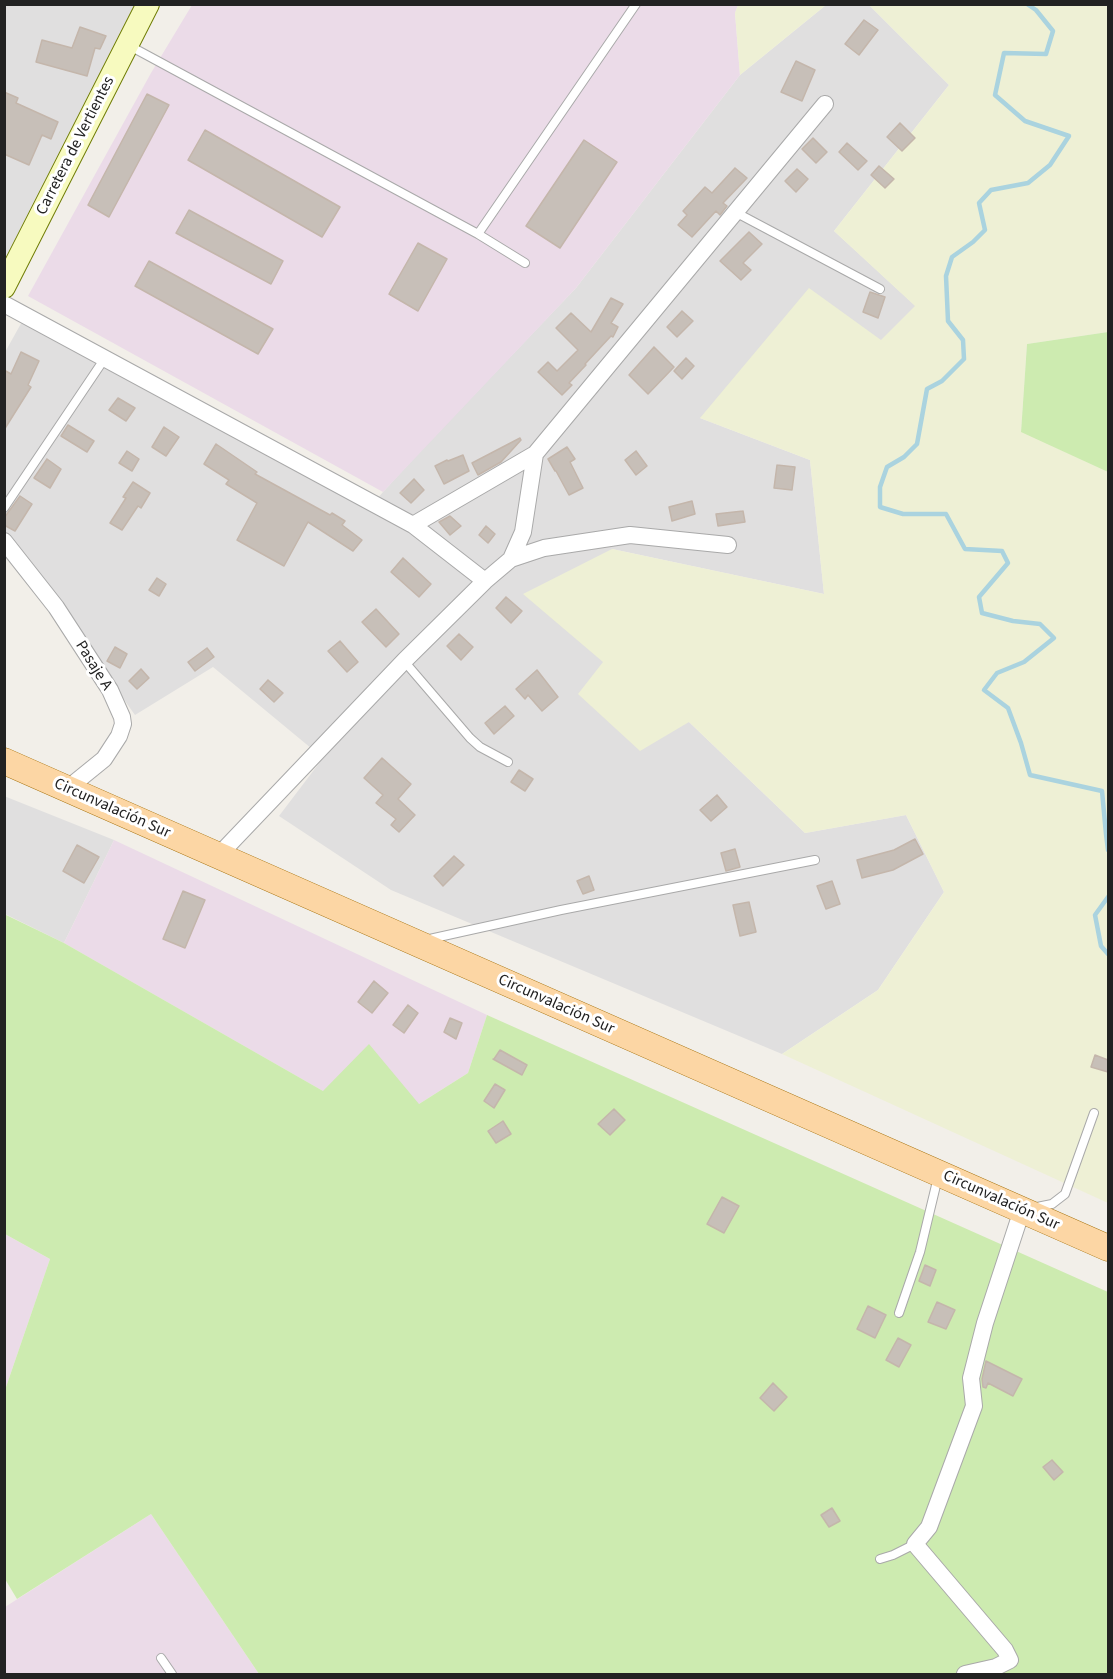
<!DOCTYPE html>
<meta charset="utf-8">
<style>
body{margin:0}
#map{position:relative;width:1113px;height:1679px;overflow:hidden;background:#f2efe9;font-family:"Source Sans 3",sans-serif}
canvas{display:block}
.frame{position:absolute;inset:0;border:6px solid #222;pointer-events:none}
</style>
<div id="map">
<canvas width="1113" height="1679"></canvas>
<div class="frame"></div>
</div>
<script>
const ctx = document.querySelector('canvas').getContext('2d');
ctx.lineJoin = 'round';
function fill(path, color) {
  ctx.fillStyle = color;
  ctx.fill(path, 'evenodd');
}
function shape(rows) {
  const path = new Path2D();
  for (const r of rows) {
    path.moveTo(r[0], r[1]);
    for (let i = 2; i < r.length; i += 2) path.lineTo(r[i], r[i + 1]);
  }
  return path;
}
function stroke(path, color, width, dash) {
  ctx.strokeStyle = color;
  ctx.lineWidth = width;
  ctx.lineCap = dash ? 'butt' : 'round';
  ctx.setLineDash(dash || []);
  ctx.stroke(path);
}
function drawText(font, color, halo, rows, align = 'center') {
  ctx.font = font + ' "Source Sans 3",sans-serif';
  ctx.lineWidth = 6;
  ctx.setLineDash([]);
  ctx.textBaseline = 'middle';
  ctx.strokeStyle = halo;
  ctx.fillStyle = color;
  for (const [text, x, y, turn = 0] of rows) {
    ctx.save();
    ctx.translate(x, y);
    ctx.rotate((+turn || 0) * Math.PI / 180);
    ctx.textAlign = isNaN(turn) ? turn : align;
    if (halo) ctx.strokeText(text, 0, 0);
    ctx.fillText(text, 0, 0);
    ctx.restore();
  }
}
const residential = shape([
 [5,5,139,5,5,263],
 [826,5,869,5,949,85,834,231,916,306,881,341,700,418,810,460,824,594,612,549,689,722,805,833,906,815,944,892,878,990,782,1054,391,890,279,816,323,758,213,667,135,715,5,534,4,354,23,320,368,510,383,492,422,449,576,288,740,75],
 [4,796,114,840,64,943,5,914]
]);
const industrial = shape([
 [192,5,738,5,735,13,740,75,576,288,383,492,28,296,151,73],
 [114,840,487,1015,468,1073,419,1104,323,1091,64,943],
 [5,1234,50,1259,5,1390],
 [151,1514,259,1674,5,1674,5,1607]
]);
const farmland = shape([
 [738,5,738,4,826,5,740,75,735,13],
 [869,5,1108,5,1108,332,1027,344,1021,431,1108,472,1108,1203,782,1054,878,990,944,892,906,815,805,833,689,722,640,751,578,694,603,662,523,594,612,549,824,594,810,460,700,418,809,288,881,340,915,306,834,231,949,85]
]);
const grass = shape([
 [1108,332,1108,472,1021,432,1027,344],
 [4,914,64,943,323,1091,369,1044,419,1104,468,1073,487,1015,1108,1292,1108,1674,259,1674,151,1514,17,1599,5,1579,5,1390,50,1259,5,1234]
]);
const stream = shape([
 [1027,4,1036,10,1053,31,1046,54,1004,53,995,95,1025,121,1069,136,1050,165,1028,183,991,190,979,203,985,230,973,242,952,257,946,276,948,321,963,340,964,359,942,381,927,389,917,444,904,457,887,467,880,487,880,507,903,514,946,514,965,549,1002,551,1008,563,979,597,982,613,1013,621,1040,624,1054,638,1024,662,997,673,984,690,1008,708,1021,743,1030,775,1102,791,1106,834,1108,850],
 [1108,897,1095,915,1101,946,1108,954]
]);
const building = shape([
 [864,20,878,30,859,55,845,44,864,20],
 [80,27,106,36,100,49,95,48,87,76,36,62,42,40,72,48,80,27],
 [796,61,815,70,802,101,781,92,796,61],
 [4,92,18,98,16,103,58,122,51,139,42,135,29,165,4,154,4,92],
 [147,94,169,105,109,217,88,205,147,94],
 [900,123,915,138,902,151,887,137,900,123],
 [205,130,340,207,322,237,188,160,205,130],
 [813,138,827,152,816,163,802,149,813,138],
 [584,140,617,162,560,248,526,226,584,140],
 [847,143,867,161,858,170,839,152,847,143],
 [879,166,894,179,885,188,871,175,879,166],
 [735,168,747,178,723,203,727,206,720,215,716,211,692,237,678,225,687,215,683,211,705,187,712,193,735,168],
 [797,169,808,179,796,192,785,181,797,169],
 [189,210,283,261,271,284,176,233,189,210],
 [749,232,762,244,743,263,751,270,741,280,720,261,749,232],
 [418,243,447,259,418,311,389,294,418,243],
 [149,261,273,329,258,354,135,286,149,261],
 [870,292,885,297,878,318,863,312,870,292],
 [611,298,623,304,611,323,618,327,613,337,611,336,585,364,586,365,569,383,572,385,562,395,538,372,548,362,557,371,578,350,556,328,571,313,591,332,611,298],
 [682,311,693,321,677,337,667,327,682,311],
 [654,347,674,367,648,394,629,375,654,347],
 [21,352,39,361,28,385,31,387,4,430,4,370,11,374,21,352],
 [686,358,694,366,682,379,674,371,686,358],
 [118,398,135,408,126,421,109,410,118,398],
 [68,425,94,441,87,452,61,436,68,425],
 [164,427,179,437,166,456,152,447,164,427],
 [520,438,521,440,501,462,478,475,472,463,520,438],
 [216,444,257,472,255,474,330,515,332,513,345,521,342,525,362,540,353,551,308,522,284,566,237,540,257,503,226,484,229,480,204,464,216,444],
 [567,447,575,459,570,462,583,488,569,495,556,471,555,471,548,459,567,447],
 [127,451,139,459,132,471,119,463,127,451],
 [636,451,647,466,636,475,625,460,636,451],
 [463,455,469,471,444,484,435,466,447,460,448,461,463,455],
 [47,459,61,469,50,488,34,478,47,459],
 [777,465,795,467,792,490,774,488,777,465],
 [414,479,424,490,411,503,400,493,414,479],
 [133,482,150,493,141,508,138,506,122,530,110,523,126,498,123,497,133,482],
 [20,496,32,504,15,531,4,525,4,518,20,496],
 [692,501,695,514,672,521,669,507,692,501],
 [743,511,745,522,718,526,716,514,743,511],
 [450,516,461,526,450,535,439,522,450,516],
 [486,526,495,534,488,543,479,535,486,526],
 [403,558,431,584,419,597,391,572,403,558],
 [157,578,166,584,159,596,149,590,157,578],
 [506,597,522,611,511,623,496,608,506,597],
 [376,609,399,634,386,647,362,622,376,609],
 [459,634,473,647,461,660,447,646,459,634],
 [340,641,358,662,347,672,328,651,340,641],
 [115,647,127,654,120,668,107,661,115,647],
 [207,648,214,657,195,671,188,662,207,648],
 [141,669,149,678,137,689,129,681,141,669],
 [537,670,558,697,542,711,528,695,525,699,516,689,537,670],
 [268,680,283,693,274,702,260,689,268,680],
 [505,706,514,716,494,734,485,723,505,706],
 [382,758,411,784,398,799,415,815,399,832,391,825,396,819,376,803,383,795,364,778,382,758],
 [519,770,533,779,525,791,511,782,519,770],
 [717,795,727,807,711,821,700,810,717,795],
 [915,839,923,854,893,870,862,878,857,860,894,850,915,839],
 [77,845,99,857,84,883,63,871,77,845],
 [735,849,740,867,726,871,721,853,735,849],
 [454,856,464,865,443,886,434,876,454,856],
 [589,876,594,890,583,894,577,881,589,876],
 [832,881,840,904,826,909,817,886,832,881],
 [183,891,205,900,185,948,163,939,183,891],
 [749,902,756,932,740,936,733,905,749,902],
 [374,981,388,993,372,1013,358,1002,374,981],
 [408,1005,418,1013,404,1033,393,1025,408,1005],
 [450,1018,462,1023,456,1039,444,1032,450,1018],
 [500,1050,527,1065,522,1075,493,1059,494,1059,500,1050],
 [1095,1055,1108,1060,1108,1072,1091,1067,1095,1055],
 [495,1084,505,1090,494,1108,484,1101,495,1084],
 [614,1109,625,1120,610,1135,598,1124,614,1109],
 [503,1121,511,1134,496,1143,488,1131,503,1121],
 [722,1197,739,1206,724,1233,707,1224,722,1197],
 [925,1265,936,1270,930,1286,919,1281,925,1265],
 [937,1302,955,1310,946,1329,928,1322,937,1302],
 [868,1306,886,1315,875,1338,857,1329,868,1306],
 [898,1338,911,1345,899,1367,886,1360,898,1338],
 [986,1361,1022,1379,1013,1396,988,1383,986,1388,983,1387,982,1379,986,1361],
 [773,1383,787,1397,774,1411,760,1398,773,1383],
 [1052,1460,1063,1472,1054,1480,1043,1467,1052,1460],
 [832,1508,840,1521,829,1527,821,1515,832,1508]
]);
const service = shape([
 [128,45,478,234,525,263],
 [735,212,880,289],
 [478,234,636,4],
 [4,508,105,358],
 [404,661,470,738,480,747,508,762],
 [425,940,561,910,815,860],
 [1032,1208,1052,1204,1065,1194,1094,1113],
 [899,1313,920,1252,938,1177],
 [880,1559,893,1555,915,1544],
 [161,1658,172,1674]
]);
const minor = shape([
 [4,304,413,525,485,581],
 [413,525,535,454],
 [4,541,56,607,110,690,122,717,123,724,119,736,104,759,67,789],
 [511,559,544,548,630,535,728,545],
 [218,856,404,661,485,581,511,559,523,532,535,454,825,104],
 [965,1674,996,1667,1010,1660,1005,1650,915,1544,929,1527,974,1406,971,1378,985,1323,1022,1210]
]);
const secondary = shape([
 [4,287,148,4]
]);
const primary = shape([
 [4,761,1108,1248]
]);
const streetNames = [
 ["Carretera de Vertientes",76,146,-63],
 ["Pasaje A",93,666,58],
 ["Circunvalación Sur",112,809,24],
 ["Circunvalación Sur",556,1005,24],
 ["Circunvalación Sur",1001,1201,24]
];
fill(residential, '#e0dfdf');
fill(industrial, '#ebdbe8');
fill(farmland, '#eef0d5');
fill(grass, '#cdebb0');
stroke(stream, '#aad3df', 4.5);
fill(building, '#c7bfb8');
stroke(building, '#c4b6ab', 1.5);
stroke(service, '#a9a9a9', 10);
stroke(minor, '#a9a9a9', 18);
stroke(secondary, '#707d05', 24);
stroke(primary, '#a06b00', 27);
stroke(service, '#fff', 8);
stroke(minor, '#fff', 16);
stroke(secondary, '#f7fabf', 22);
stroke(primary, '#fcd6a4', 26);
drawText('16px', '#222', '#fff', streetNames);
</script>
